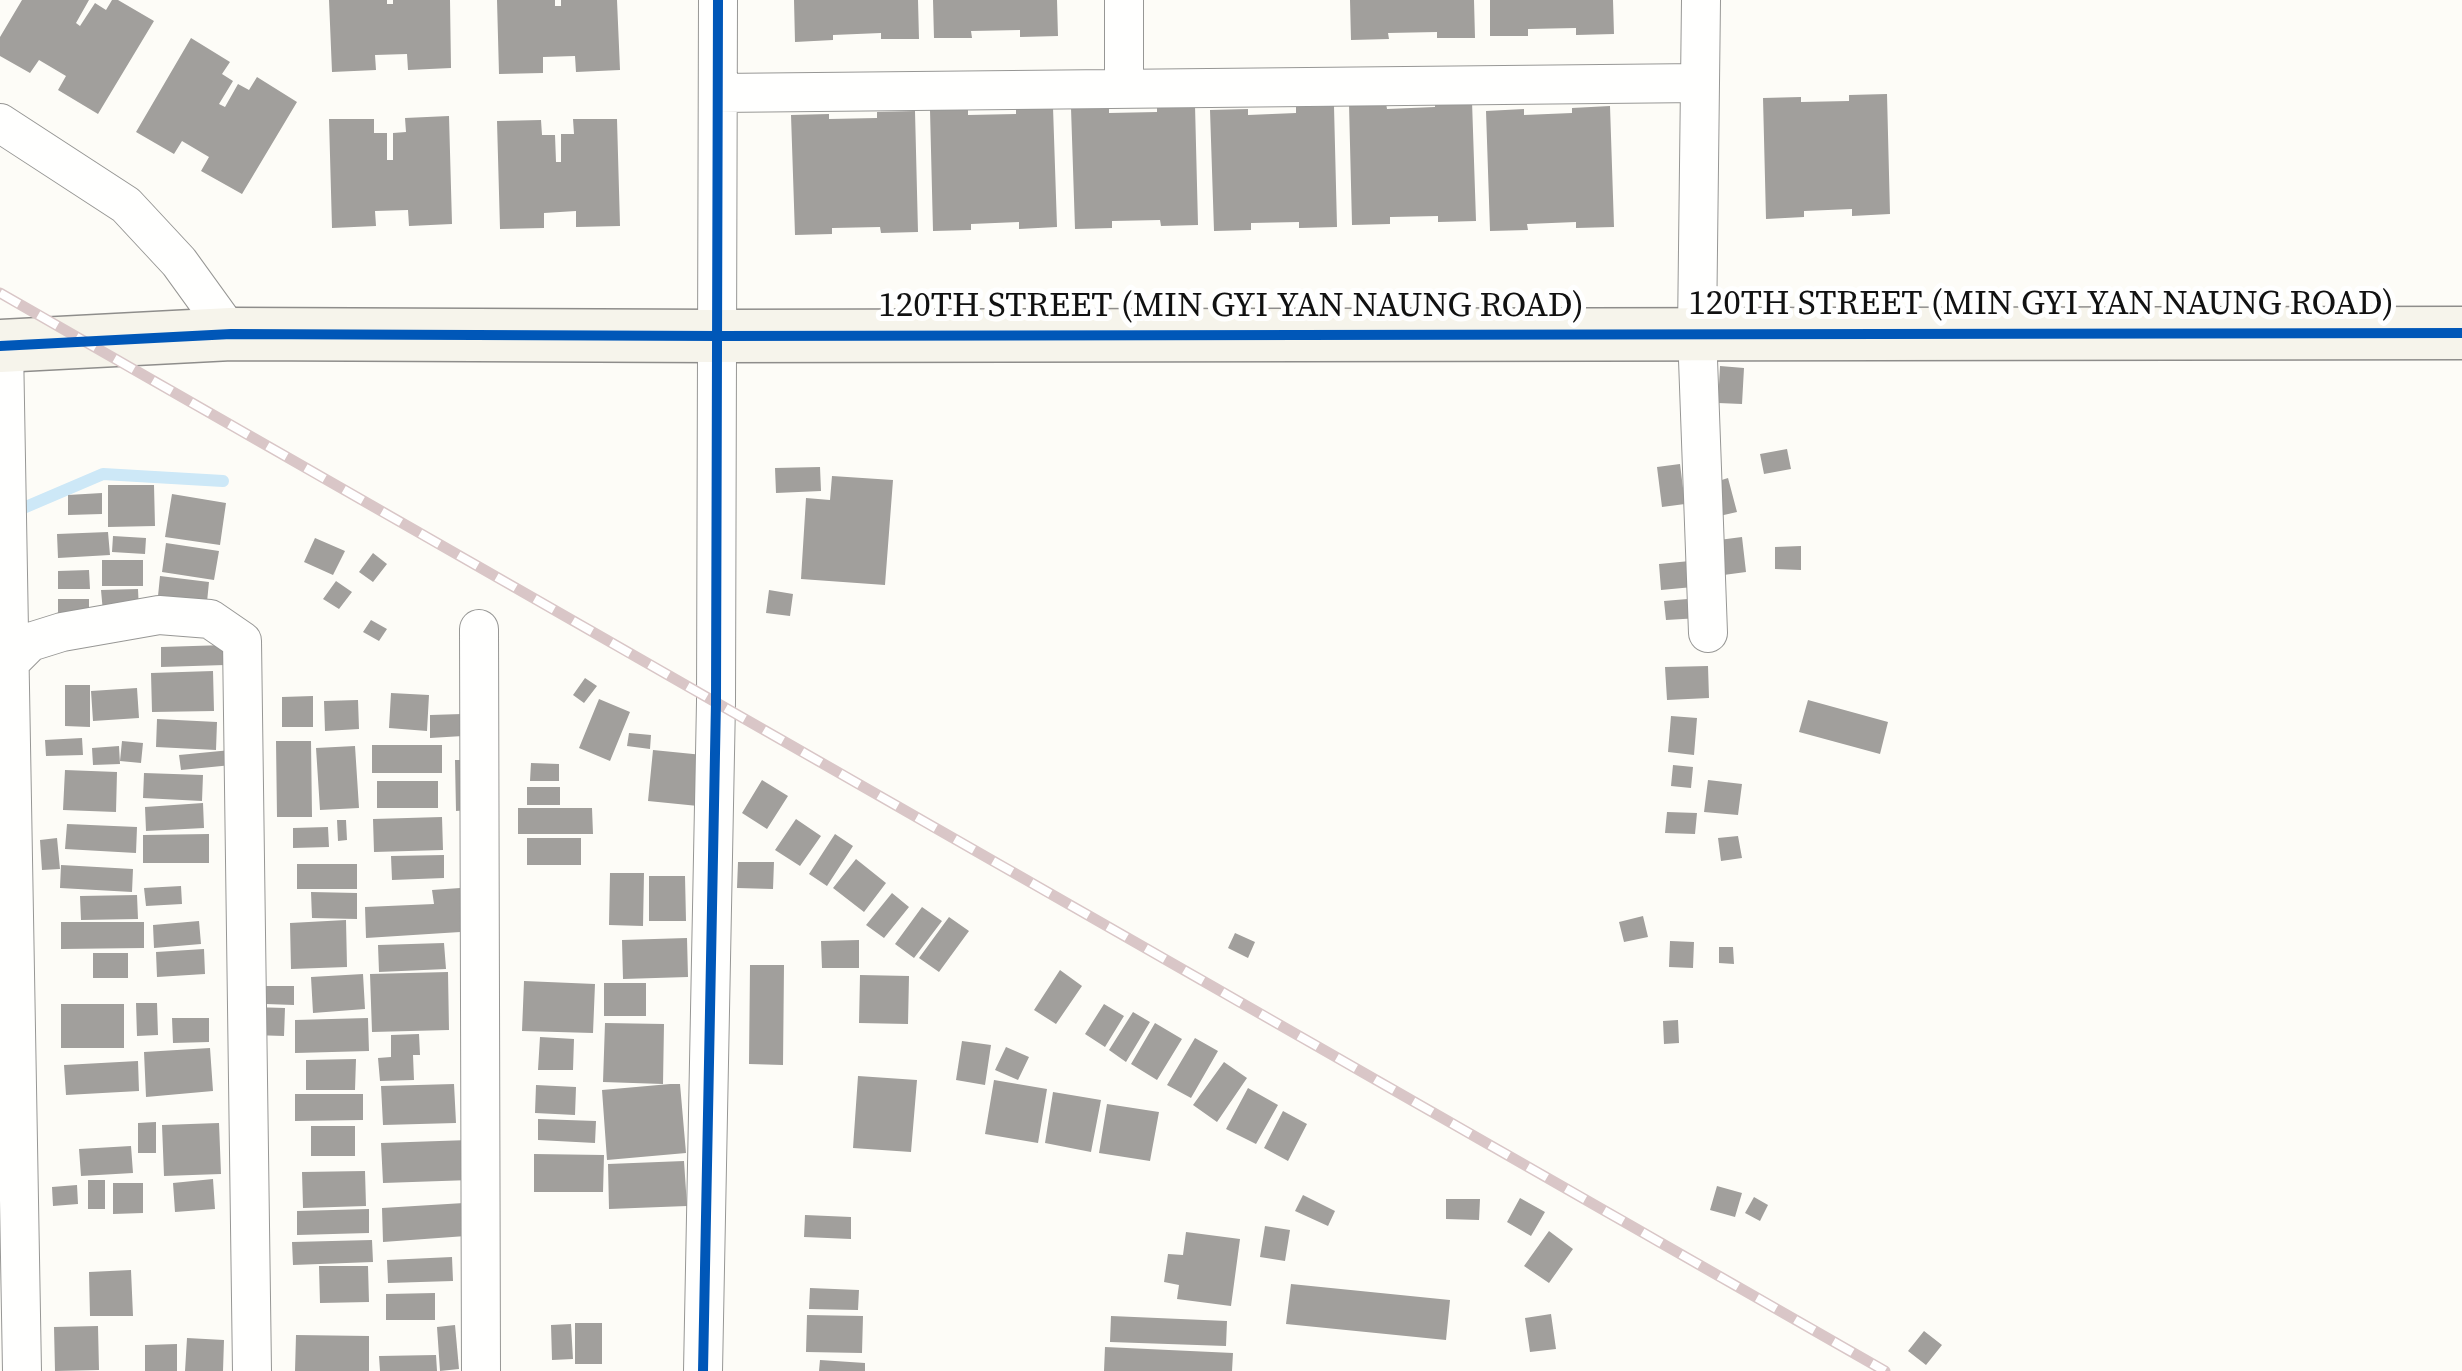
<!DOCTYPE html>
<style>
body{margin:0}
canvas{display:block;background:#fdfcf7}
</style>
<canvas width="2462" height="1371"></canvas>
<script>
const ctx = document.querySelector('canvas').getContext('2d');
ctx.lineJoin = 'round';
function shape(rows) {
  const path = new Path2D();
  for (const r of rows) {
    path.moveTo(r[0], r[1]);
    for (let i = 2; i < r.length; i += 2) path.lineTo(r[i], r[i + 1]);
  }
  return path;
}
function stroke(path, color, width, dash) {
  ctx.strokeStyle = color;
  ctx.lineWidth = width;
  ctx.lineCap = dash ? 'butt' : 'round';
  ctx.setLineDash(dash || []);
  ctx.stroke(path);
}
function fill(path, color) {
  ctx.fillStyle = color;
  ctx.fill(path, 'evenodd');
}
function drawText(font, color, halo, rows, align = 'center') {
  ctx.font = font + ' "Source Serif 4",serif';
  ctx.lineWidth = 10;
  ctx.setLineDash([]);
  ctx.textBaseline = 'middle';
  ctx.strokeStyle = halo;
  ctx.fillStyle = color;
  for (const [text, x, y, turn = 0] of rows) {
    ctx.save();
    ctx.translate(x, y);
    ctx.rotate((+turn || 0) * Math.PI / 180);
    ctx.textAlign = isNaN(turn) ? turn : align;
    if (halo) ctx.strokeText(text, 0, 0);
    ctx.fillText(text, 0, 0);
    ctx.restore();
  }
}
const stream = shape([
 [14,512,103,474,223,481]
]);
const building = shape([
 [22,0,89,0,76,23,80,26,95,3,106,10,112,0,118,0,154,21,98,114,58,90,66,76,39,60,30,73,0,56,0,37],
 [329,0,387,0,387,4,393,4,393,0,450,0,451,68,408,70,407,54,375,55,376,70,332,72],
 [497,0,555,0,555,6,561,6,561,0,617,0,620,70,576,72,575,56,543,57,543,73,499,74],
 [794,0,918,0,919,39,881,39,881,33,833,35,833,40,795,42],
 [933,0,1057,0,1058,36,1020,37,1020,30,971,31,972,38,934,38],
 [1350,0,1474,0,1475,38,1437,38,1437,32,1388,33,1389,39,1351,40],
 [1490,0,1613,0,1614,34,1576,35,1576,28,1528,29,1528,36,1490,36],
 [191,38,230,62,222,74,233,81,219,104,225,107,238,84,249,90,257,77,297,102,242,194,201,171,209,157,182,141,174,154,136,132],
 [1887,94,1890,214,1852,216,1852,209,1804,211,1804,217,1766,219,1763,98,1801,97,1801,102,1849,101,1849,95],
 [1472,101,1476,221,1438,222,1438,216,1390,217,1390,224,1352,225,1349,104,1386,103,1387,109,1435,107,1435,102],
 [1195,105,1198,225,1161,226,1160,220,1112,221,1112,228,1075,229,1071,108,1109,107,1109,113,1157,112,1157,106],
 [1334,106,1337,227,1299,228,1299,222,1251,223,1251,230,1214,231,1210,110,1248,109,1248,115,1296,113,1296,107],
 [1610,106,1614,227,1576,228,1576,222,1527,224,1528,230,1490,231,1486,111,1524,109,1524,115,1572,113,1572,108],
 [1053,107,1057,227,1019,229,1019,222,971,224,971,230,933,231,930,110,968,110,968,115,1016,114,1016,108],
 [915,111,918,232,881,233,880,227,832,228,832,234,795,235,791,115,829,114,829,119,877,118,877,112],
 [449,116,452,224,409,226,408,210,375,211,376,226,332,228,329,119,374,119,374,133,387,133,387,160,393,160,393,133,406,132,405,118],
 [573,119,617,119,620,226,576,227,576,211,544,213,544,228,500,229,497,121,541,120,542,135,555,135,556,162,561,162,561,134,574,134],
 [1720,366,1744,368,1742,404,1718,403],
 [1787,449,1791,469,1764,474,1760,454],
 [1680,464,1685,504,1662,507,1657,467],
 [820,467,821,491,776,493,775,468],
 [832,476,893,480,885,585,801,579,806,498,830,500],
 [1728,478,1737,512,1715,517,1706,485],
 [108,485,154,485,155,526,108,527],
 [102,493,102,514,68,515,68,495],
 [172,494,226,503,220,545,165,537],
 [108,532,110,555,58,558,57,534],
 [113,536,146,538,145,554,112,552],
 [1742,537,1746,572,1716,576,1711,541],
 [315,538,345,551,333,575,304,562],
 [166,543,219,551,214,580,162,572],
 [1801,546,1801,570,1775,569,1775,547],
 [373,553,387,564,373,582,359,572],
 [102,560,143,560,143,586,102,586],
 [1690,561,1693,587,1661,590,1659,564],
 [89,570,90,589,58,589,58,571],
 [160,576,209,582,206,612,157,606],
 [336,581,352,592,339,609,323,599],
 [138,589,139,611,103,612,101,590],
 [769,590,793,594,790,616,766,613],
 [1699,598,1700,618,1666,620,1664,601],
 [58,599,89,599,89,615,58,616],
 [371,620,387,629,379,641,363,632],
 [225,645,225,665,161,667,161,647],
 [1708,666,1709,698,1667,700,1665,667],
 [213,671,214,711,152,712,151,673],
 [585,678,597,686,584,703,573,695],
 [65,685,90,685,90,727,65,726],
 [137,688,139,718,93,721,91,691],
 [391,693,429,695,427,731,389,728],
 [313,696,313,727,282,727,282,697],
 [599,699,630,712,610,761,579,748],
 [358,700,359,729,325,731,324,701],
 [1808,700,1888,722,1880,754,1799,732],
 [462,714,463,736,430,738,430,715],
 [1671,716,1697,718,1694,755,1668,752],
 [157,719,217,722,216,750,156,747],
 [629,733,651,735,650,749,627,746],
 [82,738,83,755,46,756,45,740],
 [122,741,143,743,141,763,120,761],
 [276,741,311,741,312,817,277,817],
 [372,745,442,745,442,773,372,773],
 [119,746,120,764,93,765,92,748],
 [355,746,359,808,320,810,316,748],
 [231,750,232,765,181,770,179,755],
 [653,750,703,755,698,806,648,801],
 [455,760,468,760,470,810,456,811],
 [531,763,559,764,559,781,530,781],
 [1673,765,1693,767,1691,788,1671,786],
 [65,770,117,772,116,812,63,810],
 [144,773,203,775,202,801,143,798],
 [762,780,788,796,767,829,742,813],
 [1708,780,1742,784,1738,815,1704,812],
 [377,781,438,781,438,808,377,808],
 [527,787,560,787,560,805,527,805],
 [203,803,204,828,146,831,145,807],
 [518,808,592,808,593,834,518,834],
 [1667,812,1697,813,1695,834,1665,833],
 [442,817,443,850,374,852,373,819],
 [796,819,821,836,800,866,775,850],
 [337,820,346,820,347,840,338,841],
 [67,824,137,827,136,853,65,849],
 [328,827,329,847,293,848,293,828],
 [209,834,209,863,143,863,143,835],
 [835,834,853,846,827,886,809,874],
 [1738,836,1742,858,1721,861,1718,838],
 [57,838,60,869,42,870,40,840],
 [527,838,581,838,581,865,527,865],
 [444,855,444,878,392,880,391,856],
 [856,859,886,883,864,912,833,888],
 [738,862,774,862,773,889,737,888],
 [297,864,357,864,357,889,297,889],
 [61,865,133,869,132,892,60,888],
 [610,873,644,873,643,926,609,925],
 [649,876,685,876,686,921,649,921],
 [181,886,182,904,146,906,144,888],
 [474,887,476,931,366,938,365,907,434,904,432,890],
 [311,892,357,893,357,919,312,918],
 [892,893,909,907,884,938,866,925],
 [137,895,138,919,81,920,80,896],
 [922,907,942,921,914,958,895,944],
 [1643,916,1648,937,1624,942,1619,922],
 [949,917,969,931,939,972,919,958],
 [346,920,347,967,291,969,290,923],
 [199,921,201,944,154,948,153,925],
 [61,922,144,922,144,948,61,949],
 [1235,933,1255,942,1248,958,1228,948],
 [687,938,688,977,623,979,622,940],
 [859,940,859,968,822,968,821,941],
 [1670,941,1694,942,1693,968,1669,967],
 [444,943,446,969,379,972,378,945],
 [1719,947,1733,947,1734,964,1719,963],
 [204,949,205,974,157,977,156,952],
 [93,953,128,953,128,978,93,978],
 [750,965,784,965,783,1065,749,1064],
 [1060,970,1082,986,1056,1024,1034,1010],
 [448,972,449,1030,372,1032,370,974],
 [363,974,365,1009,313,1013,311,977],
 [860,975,909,976,908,1024,859,1023],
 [524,981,595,984,593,1033,522,1031],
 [604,983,646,983,646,1016,604,1016],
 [266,986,294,986,294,1005,266,1004],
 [136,1003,157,1003,158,1035,137,1036],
 [61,1004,124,1004,124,1048,61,1048],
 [1104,1004,1124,1016,1105,1047,1085,1034],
 [252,1007,285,1008,284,1036,252,1035],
 [1133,1012,1150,1022,1126,1062,1109,1050],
 [172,1018,209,1018,209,1042,173,1043],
 [368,1018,369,1051,295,1053,295,1020],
 [1678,1020,1679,1043,1664,1044,1663,1021],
 [605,1023,664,1024,663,1084,603,1082],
 [1155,1023,1182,1039,1157,1080,1131,1064],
 [419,1034,420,1055,413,1055,414,1080,380,1081,378,1058,391,1057,391,1035],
 [540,1037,574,1039,573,1070,538,1070],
 [1195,1038,1218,1051,1191,1098,1167,1085],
 [962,1041,991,1045,985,1085,956,1080],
 [1006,1047,1029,1057,1018,1080,995,1070],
 [210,1048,213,1091,146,1097,144,1052],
 [356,1059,355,1090,306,1090,306,1060],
 [138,1061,139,1091,66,1095,64,1065],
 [1224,1062,1247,1078,1217,1122,1193,1105],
 [858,1076,917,1080,911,1152,853,1148],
 [994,1080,1047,1089,1038,1143,985,1134],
 [454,1084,456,1123,383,1125,381,1086],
 [670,1084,680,1084,686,1153,607,1160,602,1090],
 [536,1085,576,1087,575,1115,535,1113],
 [1248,1088,1278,1105,1256,1144,1226,1129],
 [1053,1092,1101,1100,1091,1152,1045,1143],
 [295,1094,363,1094,363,1120,295,1121],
 [1107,1104,1159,1112,1150,1161,1099,1153],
 [1283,1111,1307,1124,1288,1161,1264,1148],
 [538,1119,596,1121,595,1143,538,1140],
 [156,1122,156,1153,138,1153,138,1123],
 [219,1123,221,1174,164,1176,162,1125],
 [311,1126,355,1126,355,1156,311,1156],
 [469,1140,471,1180,383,1183,381,1143],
 [131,1146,133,1173,81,1176,79,1149],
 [534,1154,604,1155,603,1192,534,1192],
 [684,1161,687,1206,609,1209,608,1164],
 [365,1171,366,1206,303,1208,302,1172],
 [213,1179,215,1209,175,1212,173,1183],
 [88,1180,105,1180,105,1209,88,1209],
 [113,1183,143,1183,143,1213,113,1214],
 [77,1185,78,1204,53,1206,52,1187],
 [1717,1186,1742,1193,1735,1217,1710,1210],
 [1303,1195,1335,1211,1328,1226,1295,1211],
 [1754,1197,1768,1205,1760,1221,1745,1213],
 [1520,1198,1545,1212,1531,1236,1507,1222],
 [1446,1199,1480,1199,1479,1220,1446,1219],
 [464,1203,466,1236,383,1242,382,1208],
 [369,1209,369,1233,297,1235,297,1211],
 [805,1215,851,1217,851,1239,804,1237],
 [1265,1226,1290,1230,1285,1261,1260,1257],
 [1549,1231,1573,1249,1549,1283,1524,1266],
 [1186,1232,1240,1239,1231,1306,1177,1299,1179,1285,1164,1282,1168,1254,1183,1255],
 [372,1240,373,1262,293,1265,292,1242],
 [452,1257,453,1281,388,1283,387,1260],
 [319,1266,368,1266,369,1302,320,1303],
 [131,1270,133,1316,90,1316,89,1272],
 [1291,1284,1450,1300,1446,1340,1286,1324],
 [810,1288,859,1290,858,1310,809,1309],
 [435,1293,435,1320,386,1320,386,1294],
 [1551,1314,1556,1349,1530,1352,1525,1318],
 [807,1315,863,1316,862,1353,806,1352],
 [1111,1316,1227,1321,1226,1346,1110,1342],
 [575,1323,602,1323,602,1364,575,1364],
 [571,1324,573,1359,552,1360,551,1325],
 [455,1325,459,1369,440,1371,437,1327],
 [98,1326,99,1370,55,1371,54,1327],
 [1924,1331,1942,1345,1926,1365,1908,1351],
 [296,1335,369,1336,369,1371,295,1371],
 [187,1338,224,1340,223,1371,185,1371],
 [177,1344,177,1371,145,1371,145,1345],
 [1105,1347,1233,1353,1232,1371,1104,1371],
 [436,1355,437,1371,380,1371,379,1356],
 [820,1360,865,1363,865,1371,819,1371]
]);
const street = shape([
 [1701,0,1697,332,1708,633],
 [1124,88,1124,0],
 [718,93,1700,83],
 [0,123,126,205,179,262,231,334],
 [4,346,22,1371],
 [479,629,481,1371],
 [11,661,30,642,62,632,159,615,210,619,242,641,252,1371],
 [703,1371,716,702,718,0]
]);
const secondary = shape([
 [0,346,231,334,719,336,2462,333]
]);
const rail = shape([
 [0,293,1885,1371]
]);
const cycleway = shape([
 [0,346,231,334,719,336,2462,333],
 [703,1371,716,702,718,0]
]);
const streetNames = [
 ["120TH STREET (MIN GYI YAN NAUNG ROAD)",2041,305],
 ["120TH STREET (MIN GYI YAN NAUNG ROAD)",1231,307]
];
stroke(stream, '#cde8f7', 12);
fill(building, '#a19f9c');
stroke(street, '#979795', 40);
stroke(secondary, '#8e8d8b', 55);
stroke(street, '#fffffe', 38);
stroke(secondary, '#f6f4eb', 52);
stroke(rail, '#d9c6c7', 11);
stroke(rail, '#fff', 8, [22]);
stroke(cycleway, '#0057b8', 10);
drawText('35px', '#111', '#fff', streetNames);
</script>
